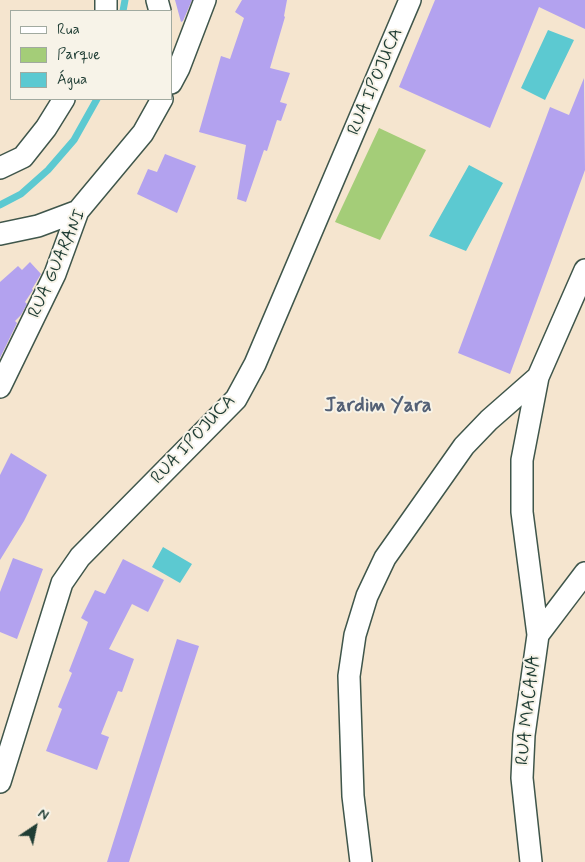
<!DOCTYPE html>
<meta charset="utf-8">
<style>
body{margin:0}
#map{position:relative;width:585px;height:862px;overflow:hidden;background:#f5e5cf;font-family:Mynerve,sans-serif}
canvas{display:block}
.legend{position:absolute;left:10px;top:10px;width:162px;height:90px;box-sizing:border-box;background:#f7f3e8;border:1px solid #a1aaa0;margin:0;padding:6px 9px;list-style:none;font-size:15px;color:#1f3d34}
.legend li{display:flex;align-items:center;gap:10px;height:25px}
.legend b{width:25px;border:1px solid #a1aaa0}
.north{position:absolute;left:10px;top:802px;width:50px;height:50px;-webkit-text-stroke:4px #f7f3e8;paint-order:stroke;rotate:34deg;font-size:14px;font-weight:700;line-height:20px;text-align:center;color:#1f3d34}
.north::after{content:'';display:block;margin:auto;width:18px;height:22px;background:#1f3d34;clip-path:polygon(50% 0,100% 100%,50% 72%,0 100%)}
</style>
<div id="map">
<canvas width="585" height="862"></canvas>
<ul class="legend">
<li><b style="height:6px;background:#fff"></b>Rua</li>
<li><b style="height:14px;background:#a4cd78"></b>Parque</li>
<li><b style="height:14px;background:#5cc9d1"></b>Água</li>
</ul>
<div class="north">N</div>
</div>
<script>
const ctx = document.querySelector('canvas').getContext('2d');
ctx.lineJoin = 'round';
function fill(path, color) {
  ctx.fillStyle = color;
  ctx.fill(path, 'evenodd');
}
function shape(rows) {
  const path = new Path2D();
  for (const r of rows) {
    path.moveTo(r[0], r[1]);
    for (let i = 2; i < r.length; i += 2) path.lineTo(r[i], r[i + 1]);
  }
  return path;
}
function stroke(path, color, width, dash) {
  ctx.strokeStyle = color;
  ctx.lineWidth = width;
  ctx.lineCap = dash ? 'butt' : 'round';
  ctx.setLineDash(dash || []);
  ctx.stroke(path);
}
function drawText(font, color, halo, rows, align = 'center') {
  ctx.font = font + ' Mynerve,sans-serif';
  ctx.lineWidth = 4;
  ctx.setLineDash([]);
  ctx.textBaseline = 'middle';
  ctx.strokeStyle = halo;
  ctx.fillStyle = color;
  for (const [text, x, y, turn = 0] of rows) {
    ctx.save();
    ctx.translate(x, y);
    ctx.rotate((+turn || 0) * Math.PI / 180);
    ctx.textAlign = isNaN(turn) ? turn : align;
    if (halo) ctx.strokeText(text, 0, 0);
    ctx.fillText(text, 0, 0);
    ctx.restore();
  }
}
const green = shape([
 [379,128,426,150,380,240,335,222]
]);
const water = shape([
 [548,30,574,40,545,100,521,88],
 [469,165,503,183,466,251,429,236],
 [163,547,192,564,180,583,152,567]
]);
const stream = shape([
 [123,11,125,0],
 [0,205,21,194,48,170,74,140,97,99]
]);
const building = shape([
 [175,0,192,0,183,21,181,22],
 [242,0,287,0,284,16,285,17,270,68,290,73,280,102,287,104,281,121,277,120,267,151,264,150,246,202,237,199,246,145,199,132,221,56,230,59,244,18,235,12],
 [435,0,585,0,585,29,539,7,490,128,399,87],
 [584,78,585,170,510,374,458,353,550,107,569,115],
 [165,154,196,166,177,213,137,194,148,169,157,172],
 [30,262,41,274,32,289,33,290,25,302,27,304,21,315,15,321,17,323,0,358,0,282,18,266,22,270],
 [11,453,47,475,24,521,0,560,0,475],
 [13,558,43,569,17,639,0,632,0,592],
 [123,559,164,580,148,612,132,604,109,649,134,659,122,692,118,691,101,734,109,737,97,770,46,751,62,709,58,707,72,673,69,671,88,622,81,618,95,590,105,594],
 [177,639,199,646,129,862,107,862]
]);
const street = shape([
 [157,0,160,11],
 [106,11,106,0],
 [171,83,179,68,205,0],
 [0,168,23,157,46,128,64,99],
 [0,234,38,226,78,211],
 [0,387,55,274,78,211,143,133,162,99],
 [538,635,522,512,522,460,538,377],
 [0,782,62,583,80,557,236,399,255,364,410,0],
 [361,862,353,796,349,676,355,635,367,596,385,558,464,446,489,420,538,377,585,270],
 [531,862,522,778,524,735,538,635,585,573]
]);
const streetNames = [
 ["RUA IPOJUCA",376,82,-67],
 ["RUA GUARANI",58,264,-66],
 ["RUA IPOJUCA",194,440,-47],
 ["RUA MACANA",529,710,-84]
];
const quarterNames = [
 ["Jardim Yara",378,407]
];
fill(green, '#a4cd78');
fill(water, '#5cc9d1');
stroke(stream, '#5cc9d1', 7);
fill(building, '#b3a2ef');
stroke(street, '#3f564b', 24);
stroke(street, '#fff', 21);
drawText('18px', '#1f3d34', '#f7f3e8', streetNames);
drawText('bold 20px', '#536075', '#f7f3e8', quarterNames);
</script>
